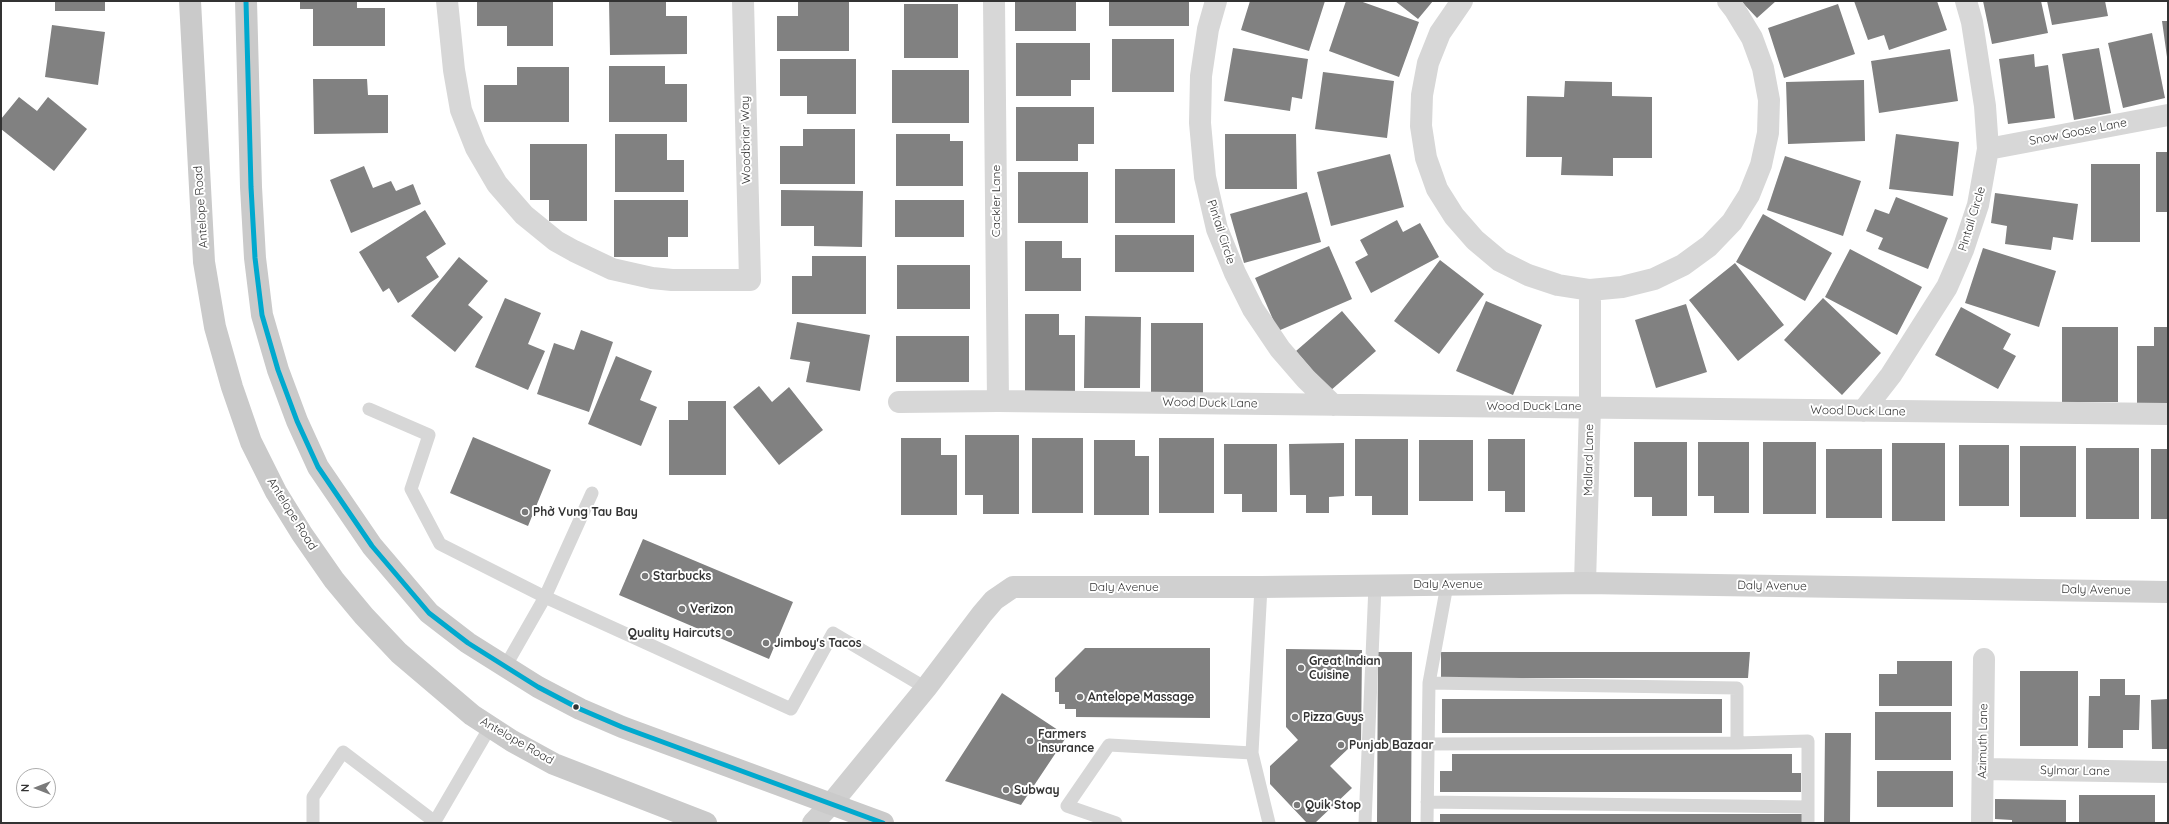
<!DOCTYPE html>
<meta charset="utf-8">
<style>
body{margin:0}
#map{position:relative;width:2169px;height:824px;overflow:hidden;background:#fff;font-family:Quicksand,sans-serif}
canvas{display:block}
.frame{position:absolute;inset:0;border:2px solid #333;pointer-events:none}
.north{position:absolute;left:16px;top:768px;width:40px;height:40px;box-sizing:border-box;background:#fff;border:1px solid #adadad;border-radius:50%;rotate:270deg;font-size:11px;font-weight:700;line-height:16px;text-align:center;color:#333}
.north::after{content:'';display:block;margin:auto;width:14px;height:18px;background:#7a7a7a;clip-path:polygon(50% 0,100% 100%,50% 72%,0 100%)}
</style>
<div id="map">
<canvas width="2169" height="824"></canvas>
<div class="frame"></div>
<div class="north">N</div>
</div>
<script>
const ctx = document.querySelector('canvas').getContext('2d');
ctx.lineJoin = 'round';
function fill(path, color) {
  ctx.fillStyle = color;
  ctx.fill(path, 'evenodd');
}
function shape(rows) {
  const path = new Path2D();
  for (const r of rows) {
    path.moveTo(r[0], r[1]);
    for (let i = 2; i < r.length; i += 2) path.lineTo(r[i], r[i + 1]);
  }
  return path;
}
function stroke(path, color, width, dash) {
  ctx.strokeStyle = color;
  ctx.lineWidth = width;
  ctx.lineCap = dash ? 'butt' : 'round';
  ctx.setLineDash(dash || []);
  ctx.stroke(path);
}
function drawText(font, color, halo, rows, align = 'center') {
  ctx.font = font + ' Quicksand,sans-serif';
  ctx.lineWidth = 4;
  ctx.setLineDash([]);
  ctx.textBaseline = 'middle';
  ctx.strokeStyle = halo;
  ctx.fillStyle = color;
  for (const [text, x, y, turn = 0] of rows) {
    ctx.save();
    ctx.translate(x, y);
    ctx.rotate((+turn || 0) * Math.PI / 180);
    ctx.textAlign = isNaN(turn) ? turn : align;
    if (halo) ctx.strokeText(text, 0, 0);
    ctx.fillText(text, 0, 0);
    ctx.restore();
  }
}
const building = shape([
 [55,1,105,1,105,11,55,11],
 [300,1,357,1,357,8,385,8,385,46,313,46,313,9,300,9],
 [477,1,553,1,553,46,507,46,507,26,477,26],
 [609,1,666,1,666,16,687,16,687,54,610,55],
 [798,1,849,1,849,51,777,51,777,16,798,16],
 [1015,1,1076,1,1076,31,1015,31],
 [1109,1,1189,1,1189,26,1109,26],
 [1250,1,1325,1,1309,51,1241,30],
 [1346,1,1360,1,1419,22,1399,77,1329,51],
 [1395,1,1433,1,1418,19],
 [1741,1,1776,1,1757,18],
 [1854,1,1937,1,1947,30,1889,50,1884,35,1868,40],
 [1983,1,2041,1,2048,33,1992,44],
 [2047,1,2105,1,2108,16,2052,25],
 [904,4,958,4,958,58,904,58],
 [1838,4,1855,54,1784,78,1768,28],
 [2162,21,2168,21,2168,57,2167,57],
 [52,25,105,32,98,85,45,77],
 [2152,33,2165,98,2123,108,2108,43],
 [1112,39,1174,39,1174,92,1112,92],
 [1016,43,1090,43,1090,80,1071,80,1071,96,1016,96],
 [1233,48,1308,59,1302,99,1292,97,1290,111,1224,101],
 [2099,48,2111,113,2074,120,2062,54],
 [1950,49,1958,101,1879,113,1871,61],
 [2034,54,2035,67,2048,65,2055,118,2008,124,1999,59],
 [780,59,856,59,856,114,807,114,807,96,780,96],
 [609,66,665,66,665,84,687,84,687,122,609,122],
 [517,67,569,67,569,122,484,122,484,85,517,85],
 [892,70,969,70,969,123,892,123],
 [1323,72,1394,81,1387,138,1315,129],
 [313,79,367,79,368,95,388,95,388,133,314,134],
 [1864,80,1865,141,1788,144,1786,82],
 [1565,81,1612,82,1612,96,1652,97,1652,158,1613,158,1613,176,1561,175,1562,157,1526,157,1527,96,1564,97],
 [19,97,37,111,48,97,87,129,54,171,1,129,1,119],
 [1016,107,1094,107,1094,144,1078,144,1078,161,1016,161],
 [803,129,855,129,855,184,780,184,780,146,803,146],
 [615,134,667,134,667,160,684,160,684,192,615,192],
 [896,134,950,134,950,141,963,141,963,186,896,186],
 [1225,134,1296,134,1297,189,1225,189],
 [1896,134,1959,142,1953,196,1889,189],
 [530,144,587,144,587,221,549,221,549,200,530,200],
 [2156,152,2168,152,2168,212,2156,212],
 [1390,154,1404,207,1331,226,1317,172],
 [1785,156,1861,181,1843,236,1767,210],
 [2091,164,2140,164,2140,242,2091,242],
 [364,166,373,188,391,181,396,191,413,184,421,204,351,233,330,180],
 [1115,169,1175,169,1175,223,1115,223],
 [1018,172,1088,172,1088,223,1018,223],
 [781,190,863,191,862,247,814,246,814,226,781,226],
 [1307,192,1321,242,1244,263,1230,214],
 [1995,193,2078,204,2073,240,2053,237,2051,250,2005,244,2007,226,1991,223],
 [1896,197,1948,218,1928,269,1878,249,1883,238,1866,231,1875,209,1889,214],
 [614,200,688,200,688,237,668,237,668,257,614,257],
 [895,200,964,200,964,237,895,237],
 [425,210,446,244,426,257,439,277,398,303,389,288,383,292,359,252],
 [1763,214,1832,253,1805,301,1736,262],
 [1397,220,1403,232,1420,223,1439,257,1371,293,1355,262,1368,255,1360,240],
 [1115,235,1194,235,1194,272,1115,272],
 [1025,241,1062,241,1062,258,1081,258,1081,291,1025,291],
 [1329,246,1352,299,1278,331,1255,278],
 [1983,248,2056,271,2039,327,1965,303],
 [1850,249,1922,287,1897,335,1825,297],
 [812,256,866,256,866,314,792,314,792,276,812,276],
 [459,257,488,281,468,305,483,317,455,352,411,316],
 [1440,260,1484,294,1439,354,1394,321],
 [1735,263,1784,325,1738,361,1689,300],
 [897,265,970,265,970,309,897,309],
 [505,298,541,313,528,344,545,351,528,390,475,367],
 [1823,298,1881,353,1842,395,1784,340],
 [1486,301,1542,325,1513,395,1456,371],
 [1686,304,1707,372,1656,388,1635,320],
 [1961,307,2011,334,2003,349,2016,356,1998,389,1935,355],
 [1342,311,1376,351,1330,391,1296,351],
 [1025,314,1059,314,1059,335,1075,335,1075,392,1025,392],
 [1085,316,1141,317,1140,388,1084,388],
 [797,322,870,335,860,391,806,382,810,362,790,359],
 [1151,323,1203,323,1203,394,1151,394],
 [2062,327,2118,327,2118,402,2062,402],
 [2154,327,2168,327,2168,403,2137,403,2137,346,2154,346],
 [581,330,613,342,589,412,537,394,554,343,574,350],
 [896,336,969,336,969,382,896,382],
 [616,356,652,371,640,400,657,407,641,446,588,424],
 [759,386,772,402,789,387,823,430,779,465,733,407],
 [688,401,726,401,726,475,669,475,669,420,688,420],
 [965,435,1019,435,1019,514,983,514,983,495,965,495],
 [473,437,551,470,528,526,450,493],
 [901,438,941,438,941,455,957,455,957,515,901,515],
 [1032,438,1083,438,1083,513,1032,513],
 [1159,438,1214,438,1214,513,1159,513],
 [1355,439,1408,439,1408,515,1372,515,1372,496,1355,496],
 [1488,439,1525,439,1525,512,1505,512,1505,491,1488,491],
 [1094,440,1135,440,1135,456,1149,456,1149,515,1094,515],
 [1419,440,1473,440,1473,501,1419,501],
 [1634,442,1687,442,1687,516,1652,516,1652,497,1634,497],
 [1698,442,1749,442,1749,513,1714,513,1714,496,1698,496],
 [1763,442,1816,442,1816,514,1763,514],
 [1344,443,1344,496,1329,497,1329,513,1306,513,1306,495,1290,495,1289,444],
 [1892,443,1945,443,1945,521,1892,521],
 [1224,444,1277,444,1277,512,1242,512,1242,494,1224,494],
 [1959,445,2009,445,2009,506,1959,506],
 [2020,446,2076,446,2076,517,2020,517],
 [2086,448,2139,448,2139,519,2086,519],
 [1826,449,1882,449,1882,518,1826,518],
 [2151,449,2168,449,2168,519,2151,519],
 [643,539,793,602,769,659,619,595],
 [1085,648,1210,648,1210,718,1076,717,1076,709,1065,709,1065,704,1059,704,1059,692,1055,692,1055,678],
 [1286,649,1362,650,1361,747,1350,747,1330,766,1352,788,1315,823,1307,823,1270,784,1270,766,1298,740,1286,727],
 [1378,652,1412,652,1411,823,1377,823],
 [1441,652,1750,652,1748,678,1441,678],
 [1897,661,1952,661,1952,706,1879,706,1879,674,1897,674],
 [2020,671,2078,671,2078,746,2020,746],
 [2100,679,2125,679,2125,695,2140,695,2139,730,2123,730,2123,748,2088,748,2089,696,2100,696],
 [1002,693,1067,736,1021,805,945,781],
 [1442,699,1722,699,1722,733,1442,733],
 [2168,699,2168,749,2152,749,2151,700],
 [1875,712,1951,712,1951,760,1875,760],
 [1825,733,1851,733,1850,823,1824,823],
 [1452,754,1792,754,1792,773,1801,773,1801,792,1440,792,1440,771,1452,771],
 [1877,771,1953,771,1953,807,1877,807],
 [2079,795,2155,795,2155,823,2079,823],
 [1995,799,2066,800,2066,823,2012,823,2012,820,1995,819],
 [1440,814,1803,814,1803,823,1440,823]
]);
const lane = shape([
 [369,409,429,435,411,489,440,544,545,597,592,493],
 [505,667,545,597,791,709,833,633,926,688],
 [1429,683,1737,688,1737,743,1808,741,1808,823],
 [1428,744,1737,743],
 [1252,753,1269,823],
 [1427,802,1808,807],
 [313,823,313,797,343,752,435,822],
 [434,823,490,727],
 [1116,823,1067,806,1109,745,1252,753,1261,587],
 [1365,823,1375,585],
 [1427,823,1429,683,1447,585]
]);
const street = shape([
 [447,1,454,70,461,110,476,148,497,184,524,215,556,241,574,251,612,269,652,278,672,280,750,280,743,1],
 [994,1,998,401],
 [1216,1,1208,29,1201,76,1200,123,1205,177,1217,229,1235,273,1253,309,1280,349,1306,379,1333,405],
 [1462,1,1440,33,1428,63,1422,95,1421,126,1426,158,1437,189,1454,216,1475,240,1500,261,1528,275,1558,285,1590,290,1622,287,1654,279,1683,265,1709,246,1732,222,1749,195,1761,165,1768,133,1769,100,1763,68,1752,38,1735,10,1728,1],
 [1988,149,2168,115],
 [899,402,998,401,2168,414],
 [1863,411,1891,375,1947,287,1963,250,1978,205,1988,149,1985,106,1972,22,1966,1],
 [1585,583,1590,407,1590,290],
 [1983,769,2168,772],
 [1982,823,1984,659]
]);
const secondary = shape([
 [813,823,831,804,926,688,982,614,994,600,1013,587,1261,587,1585,583,2168,592]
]);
const primary = shape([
 [190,1,204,262,215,327,232,387,251,442,276,492,302,534,334,580,364,616,399,653,472,715,512,741,554,764,706,823],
 [246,1,251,187,255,258,262,315,278,370,297,421,318,467,372,546,429,613,468,643,538,687,580,709,622,727,883,823]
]);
const bus1 = shape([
 [246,1,251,187,255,258,262,315,278,370,297,421,318,467,372,546,429,613,468,643,538,687,580,709,622,727,883,823]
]);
const markers = [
 [525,512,4,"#7a7a7a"],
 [645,576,4,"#7a7a7a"],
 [682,609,4,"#7a7a7a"],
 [729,633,4,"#7a7a7a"],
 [766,643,4,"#7a7a7a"],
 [1301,668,4,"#7a7a7a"],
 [1080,697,4,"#7a7a7a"],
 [576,707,3.5,"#333"],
 [1295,717,4,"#7a7a7a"],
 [1030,741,4,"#7a7a7a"],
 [1341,745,4,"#7a7a7a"],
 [1006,790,4,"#7a7a7a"],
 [1297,805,4,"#7a7a7a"]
];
const streetNames = [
 ["Snow Goose Lane",2078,132,-11],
 ["Woodbriar Way",746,140,-91],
 ["Cackler Lane",996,201,-90],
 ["Antelope Road",201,207,-94],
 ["Pintail Circle",1972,219,-73],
 ["Pintail Circle",1221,232,72],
 ["Wood Duck Lane",1210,403,1],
 ["Wood Duck Lane",1534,406],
 ["Wood Duck Lane",1858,411,1],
 ["Mallard Lane",1589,460,-89],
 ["Antelope Road",292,514,58],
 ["Daly Avenue",1448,584],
 ["Daly Avenue",1772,586,1],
 ["Daly Avenue",1124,587],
 ["Daly Avenue",2096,590,1],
 ["Antelope Road",517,741,30],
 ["Azimuth Lane",1983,741,-89],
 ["Sylmar Lane",2075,771,1]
];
const poiNames = [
 ["Phở Vung Tau Bay",533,512],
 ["Starbucks",653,576],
 ["Verizon",690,609],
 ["Quality Haircuts",721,633,"right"],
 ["Jimboy's Tacos",774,643],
 ["Great Indian",1309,661],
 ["Cuisine",1309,675],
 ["Antelope Massage",1088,697],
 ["Pizza Guys",1303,717],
 ["Farmers",1038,734],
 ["Insurance",1038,748],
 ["Punjab Bazaar",1349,745],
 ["Subway",1014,790],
 ["Quik Stop",1305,805]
];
fill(building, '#818181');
stroke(lane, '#d7d7d7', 13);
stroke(street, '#d7d7d7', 22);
stroke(secondary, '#d0d0d0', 22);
stroke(primary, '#cacaca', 22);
stroke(bus1, '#00a9ce', 5);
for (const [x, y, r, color] of markers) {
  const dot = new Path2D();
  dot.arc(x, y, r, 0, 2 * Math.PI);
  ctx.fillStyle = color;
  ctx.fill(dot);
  stroke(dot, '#fff', 1.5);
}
drawText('12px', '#333', '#fff', streetNames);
drawText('bold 12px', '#333', '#fff', poiNames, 'left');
</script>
